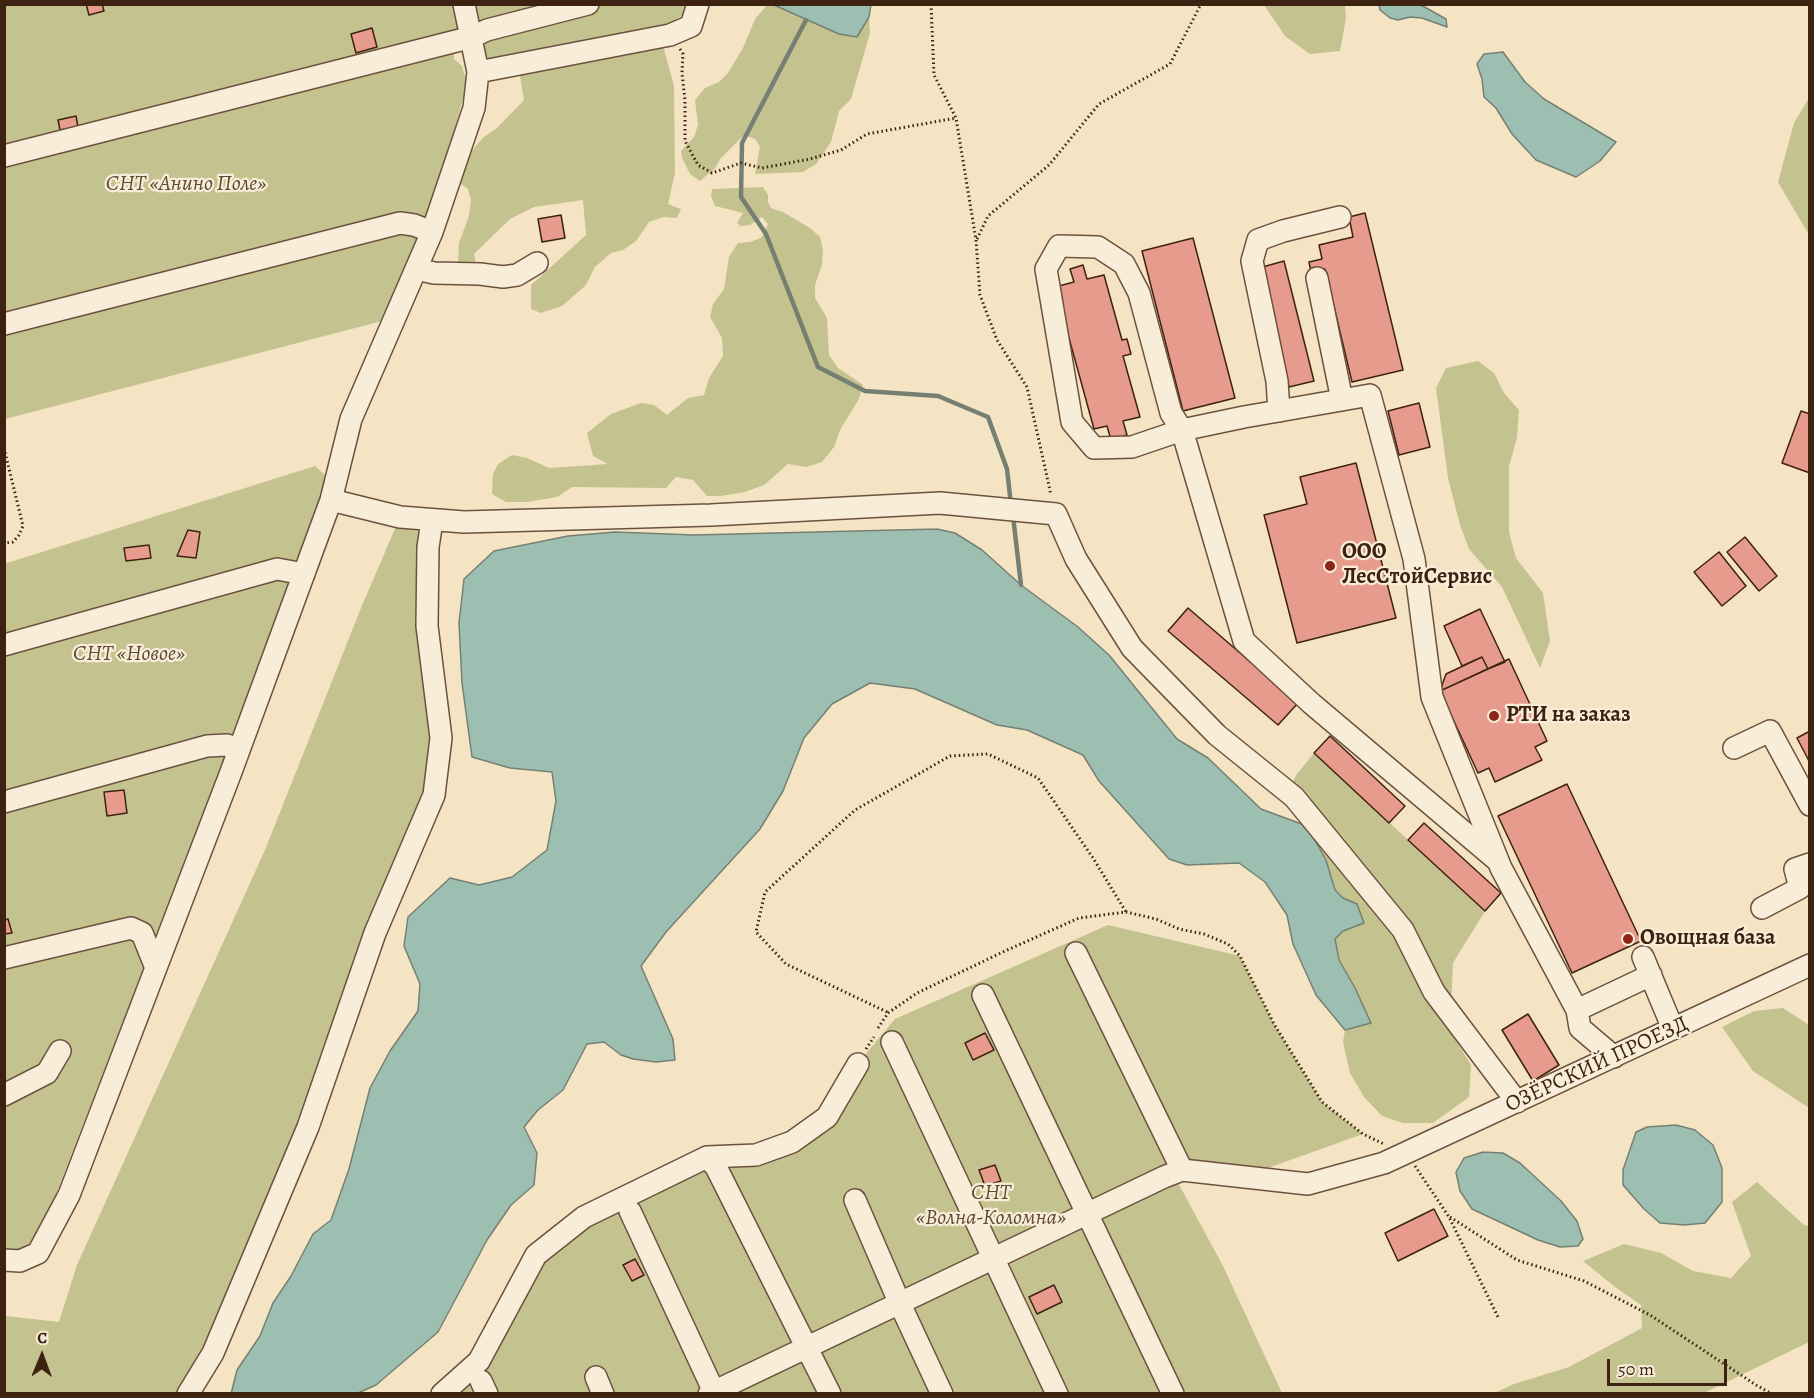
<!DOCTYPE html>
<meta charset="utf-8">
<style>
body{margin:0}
#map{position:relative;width:1814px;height:1398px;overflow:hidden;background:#f5e4c4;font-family:Alegreya,serif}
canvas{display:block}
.frame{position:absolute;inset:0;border:6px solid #3e2211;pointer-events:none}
.north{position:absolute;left:12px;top:1326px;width:60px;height:60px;-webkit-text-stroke:4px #f8edd9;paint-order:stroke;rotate:1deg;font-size:16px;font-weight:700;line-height:24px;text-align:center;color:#3e2211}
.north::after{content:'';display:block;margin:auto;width:21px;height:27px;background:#3e2211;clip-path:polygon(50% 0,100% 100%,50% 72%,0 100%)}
.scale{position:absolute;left:1607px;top:1359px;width:120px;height:27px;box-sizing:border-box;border:3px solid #3e2211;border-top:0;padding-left:8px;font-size:18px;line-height:21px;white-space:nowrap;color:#3e2211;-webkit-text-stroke:4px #f8edd9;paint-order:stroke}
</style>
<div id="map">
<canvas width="1814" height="1398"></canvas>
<div class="frame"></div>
<div class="north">С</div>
<div class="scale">50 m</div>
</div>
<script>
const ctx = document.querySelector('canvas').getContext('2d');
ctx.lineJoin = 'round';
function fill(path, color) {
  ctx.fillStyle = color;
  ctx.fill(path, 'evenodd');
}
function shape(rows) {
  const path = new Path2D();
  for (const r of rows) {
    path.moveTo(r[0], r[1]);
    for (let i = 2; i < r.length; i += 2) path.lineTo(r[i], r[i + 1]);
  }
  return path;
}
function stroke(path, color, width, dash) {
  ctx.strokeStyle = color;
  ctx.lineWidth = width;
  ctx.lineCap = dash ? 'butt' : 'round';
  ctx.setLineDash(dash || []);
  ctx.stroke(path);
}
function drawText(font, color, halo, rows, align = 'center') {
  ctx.font = font + ' Alegreya,serif';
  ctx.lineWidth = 4.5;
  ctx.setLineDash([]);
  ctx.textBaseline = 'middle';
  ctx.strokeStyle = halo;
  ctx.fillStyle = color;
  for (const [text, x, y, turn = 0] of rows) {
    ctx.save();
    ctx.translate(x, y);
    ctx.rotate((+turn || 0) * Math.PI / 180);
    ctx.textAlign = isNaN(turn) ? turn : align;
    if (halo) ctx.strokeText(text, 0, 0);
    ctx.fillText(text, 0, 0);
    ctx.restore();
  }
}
const green = shape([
 [5,5,459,5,465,29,455,35,454,59,462,66,467,84,429,222,386,320,5,419],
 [472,5,689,5,690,10,659,31,674,86,675,173,668,204,681,209,677,218,664,217,649,222,636,241,623,250,611,253,595,267,586,285,562,306,541,313,531,309,531,285,586,235,583,200,534,207,510,219,474,254,477,268,458,265,459,243,469,216,471,200,468,189,458,182,466,162,474,148,484,137,497,128,524,100,520,76,514,58,485,65],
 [767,5,774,5,839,34,856,37,869,17,870,33,851,99,839,111,831,142,816,164,803,172,755,174,760,147,755,139,744,135,721,158,715,168,700,181,690,174,682,158,681,151,694,137,698,125,695,100,705,88,719,82,728,73,743,48,755,19],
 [1264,5,1345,5,1346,18,1340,51,1310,54,1285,36],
 [1809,98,1809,235,1778,182,1794,123],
 [763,187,768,195,768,202,771,208,783,212,810,228,820,237,823,250,822,265,815,285,815,298,827,318,829,355,838,368,863,385,859,399,840,430,834,447,822,462,806,467,788,464,764,485,745,492,721,496,707,496,693,480,676,477,666,488,572,487,557,497,527,502,506,502,492,494,493,474,498,464,512,455,527,458,549,468,608,464,593,456,587,433,611,414,641,403,654,405,667,415,688,398,704,395,709,378,723,356,722,338,710,317,713,304,724,289,729,257,738,243,750,242,761,238,768,224,762,217,750,225,741,226,737,223,743,213,715,206,711,196,712,189],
 [1478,361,1494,373,1504,393,1519,410,1517,438,1509,466,1509,532,1516,558,1543,593,1550,641,1540,668,1502,587,1469,549,1460,525,1448,478,1436,388,1446,368],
 [315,466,325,475,322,494,153,950,114,1044,43,1228,37,1242,25,1251,4,1250,4,564],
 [400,517,432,521,434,795,308,1127,188,1393,5,1394,5,1316,59,1322,77,1265,265,850,361,608],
 [1314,753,1485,911,1453,963,1450,1031,1471,1065,1469,1097,1433,1123,1403,1123,1382,1116,1364,1097,1350,1073,1343,1042,1345,1030,1370,1022,1355,988,1339,960,1335,938,1343,931,1364,923,1357,904,1343,898,1335,890,1326,860,1307,826,1283,800,1297,774],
 [1108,925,1240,956,1274,1024,1322,1102,1363,1134,1268,1168,1176,1161,1176,1179,1223,1266,1282,1393,442,1394,479,1361,536,1255,707,1157,792,1142,895,1019],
 [1783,1008,1809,1025,1809,1108,1753,1071,1722,1027,1754,1011],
 [1757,1182,1804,1225,1809,1226,1809,1342,1704,1393,1494,1393,1514,1384,1569,1367,1642,1328,1641,1305,1615,1287,1583,1261,1624,1244,1661,1253,1693,1271,1731,1278,1751,1256,1732,1202]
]);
const water = shape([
 [774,5,871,5,869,17,857,37,839,34,774,5],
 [1379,5,1421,5,1446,19,1447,27,1422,18,1410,17,1398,20,1390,18,1380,10,1379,5],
 [1503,52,1525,82,1544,99,1616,142,1600,161,1576,177,1536,160,1512,134,1496,108,1484,97,1482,79,1477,64,1484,54,1503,52],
 [937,529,955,533,982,550,1021,585,1078,627,1109,655,1177,739,1208,758,1261,809,1307,826,1326,860,1335,890,1343,898,1357,904,1364,923,1343,931,1335,939,1339,960,1355,988,1371,1023,1345,1030,1316,995,1293,944,1287,915,1265,882,1239,863,1187,865,1169,859,1099,781,1083,755,1027,730,997,725,915,689,870,683,832,704,804,738,783,791,760,829,666,932,641,966,673,1039,675,1060,656,1062,633,1059,621,1055,604,1042,587,1044,563,1090,538,1110,524,1127,537,1153,534,1185,511,1205,487,1240,438,1332,376,1385,358,1393,231,1394,237,1370,260,1336,273,1303,291,1276,313,1234,331,1220,349,1169,370,1088,390,1051,418,1011,420,984,404,946,408,917,450,878,479,885,512,877,547,850,556,801,552,772,510,768,472,757,462,683,459,623,464,579,494,551,568,536,615,532,694,535,937,529],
 [1676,1125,1695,1130,1713,1145,1722,1168,1722,1202,1705,1223,1684,1225,1660,1223,1644,1209,1623,1185,1623,1170,1636,1132,1647,1127,1676,1125],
 [1483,1152,1503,1153,1520,1163,1561,1201,1577,1221,1583,1239,1578,1246,1560,1247,1538,1240,1472,1209,1460,1191,1456,1172,1464,1158,1483,1152]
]);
const stream = shape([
 [806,20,742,143,741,197,766,234,818,367,865,391,938,396,988,417,1007,469,1011,505],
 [1013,516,1021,585]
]);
const building = shape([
 [86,4,102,4,104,11,89,15,86,4],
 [372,28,377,47,356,53,351,34,372,28],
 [76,116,78,127,60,130,58,120,76,116],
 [1365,213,1403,370,1352,382,1325,269,1311,272,1309,262,1322,259,1319,245,1353,237,1349,217,1365,213],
 [561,215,565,238,542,242,538,219,561,215],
 [1193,238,1235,398,1183,411,1142,251,1193,238],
 [1284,261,1314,381,1289,387,1259,268,1284,261],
 [1083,265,1087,279,1104,275,1122,340,1127,339,1131,354,1123,356,1140,417,1123,421,1127,435,1111,440,1107,426,1094,429,1055,287,1074,282,1070,269,1083,265],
 [1419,403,1430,447,1399,455,1388,411,1419,403],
 [1801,411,1810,414,1810,473,1782,463,1801,411],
 [1356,463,1396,618,1297,643,1264,515,1307,504,1300,477,1356,463],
 [188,530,200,532,196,558,177,556,188,530],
 [1745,537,1777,576,1759,591,1727,552,1745,537],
 [149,545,151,558,126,561,124,548,149,545],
 [1719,552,1746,586,1722,606,1694,572,1719,552],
 [1188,608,1298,703,1278,725,1168,631,1188,608],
 [1480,609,1505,662,1488,669,1482,657,1462,666,1444,626,1480,609],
 [1482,657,1488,669,1440,691,1446,674,1482,657],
 [1509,659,1547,741,1535,747,1542,760,1495,782,1489,768,1478,773,1440,691,1509,659],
 [1810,731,1810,763,1797,738,1810,731],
 [1330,736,1405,806,1389,823,1314,753,1330,736],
 [1567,784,1641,941,1572,973,1498,816,1567,784],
 [124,790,127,813,107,816,104,792,124,790],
 [1424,823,1501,893,1485,911,1408,840,1424,823],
 [8,919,12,933,4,934,4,920,8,919],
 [1528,1014,1559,1065,1533,1081,1502,1030,1528,1014],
 [985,1033,994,1050,973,1060,965,1043,985,1033],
 [995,1165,1001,1181,985,1186,979,1170,995,1165],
 [1434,1209,1448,1236,1398,1261,1385,1233,1434,1209],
 [635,1259,644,1275,632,1281,623,1265,635,1259],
 [1054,1285,1062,1302,1037,1314,1029,1297,1054,1285]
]);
const path = shape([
 [931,4,934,75,956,118,976,240,980,295,997,340,1027,387,1051,495],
 [680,49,683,54,682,73,685,101,685,141,698,165,712,173,741,163,762,168,810,159,841,150,867,134,956,118],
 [977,239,988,216,1049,165,1099,104,1170,64,1201,4],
 [4,448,23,526,19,535,13,542,4,543],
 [887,1012,786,964,756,932,765,892,855,810,950,756,988,754,1038,778,1093,858,1126,912],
 [878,1028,888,1013,917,993,1005,951,1079,918,1126,912,1156,919,1179,929,1204,934,1228,944,1240,956,1274,1024,1322,1102,1363,1134,1384,1144],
 [866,1049,874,1037],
 [1415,1166,1449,1217,1499,1319],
 [1450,1217,1517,1260,1584,1281,1650,1315,1756,1385,1772,1394]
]);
const minor = shape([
 [478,72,670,35,691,26,698,4],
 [4,156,472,37,487,30,588,4],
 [416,269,434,273,480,274,503,277,517,275,537,263],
 [1317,278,1342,400],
 [4,324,400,223,414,225,432,232],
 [1279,411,1277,381,1252,261,1258,240,1283,231,1340,217],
 [331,500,400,517,464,522,711,515,940,503,1056,514,1076,559,1132,648,1217,735,1294,797,1403,930,1434,992,1517,1102],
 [4,645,277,569,304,574],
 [1734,748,1770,731,1810,805],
 [4,802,207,746,227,745,239,750],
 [1498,861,1312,704,1244,641,1182,430,1132,447,1094,448,1072,422,1046,269,1059,246,1098,247,1124,264,1139,293,1171,413,1182,430,1244,417,1370,395,1414,559,1432,697,1501,868,1577,1010],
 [1762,908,1800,888,1795,869,1810,864],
 [1076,953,1182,1170],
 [1643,957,1673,1029],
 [4,958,131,928,142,933,156,968],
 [983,995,1173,1394],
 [892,1042,1057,1394],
 [1614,1057,1580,1028,1577,1010,1651,975],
 [4,1095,47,1073,60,1051],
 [707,1157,716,1167,830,1394],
 [855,1200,900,1304,942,1394],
 [630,1211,715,1394],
 [4,1260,20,1261,38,1253,69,1195,231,772,331,500,351,419,432,232,474,108,478,72,464,4],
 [596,1377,603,1394],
 [481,1381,487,1394],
 [188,1394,213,1353,308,1127,375,933,434,795,441,738,427,626,428,547,432,521],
 [442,1394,479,1361,536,1255,584,1217,707,1157,756,1155,792,1142,827,1117,858,1064],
 [709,1394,1164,1177,1182,1170,1308,1184,1384,1163,1810,965]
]);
const markers = [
 [1330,566,6,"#8f2418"],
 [1494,716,6,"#8f2418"],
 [1628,939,6,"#8f2418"]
];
const parkNames = [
 ["СНТ «Анино Поле»",186,185],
 ["СНТ «Новое»",129,655],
 ["СНТ",991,1194],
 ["«Волна-Коломна»",991,1219]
];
const poiNames = [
 ["ООО",1342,553],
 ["ЛесСтойСервис",1342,578],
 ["РТИ на заказ",1506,716],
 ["Овощная база",1640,939]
];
const streetNames = [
 ["ОЗЁРСКИЙ ПРОЕЗД",1597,1065,-25]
];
fill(green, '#c4c28f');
fill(water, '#9cbfb2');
stroke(water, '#768072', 1.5);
stroke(stream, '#768072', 4.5);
fill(building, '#e69b8c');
stroke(building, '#3e2211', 1.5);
stroke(minor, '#6c523e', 24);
stroke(path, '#3e2211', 3, [1.5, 3]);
stroke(minor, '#f8edd9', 21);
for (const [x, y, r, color] of markers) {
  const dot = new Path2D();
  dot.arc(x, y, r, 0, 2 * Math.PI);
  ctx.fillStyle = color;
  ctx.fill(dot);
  stroke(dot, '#f8edd9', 2);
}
drawText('italic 22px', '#604a30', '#f8edd9', parkNames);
drawText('bold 22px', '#3e2211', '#f8edd9', poiNames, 'left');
drawText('22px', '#3e2211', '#f8edd9', streetNames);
</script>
